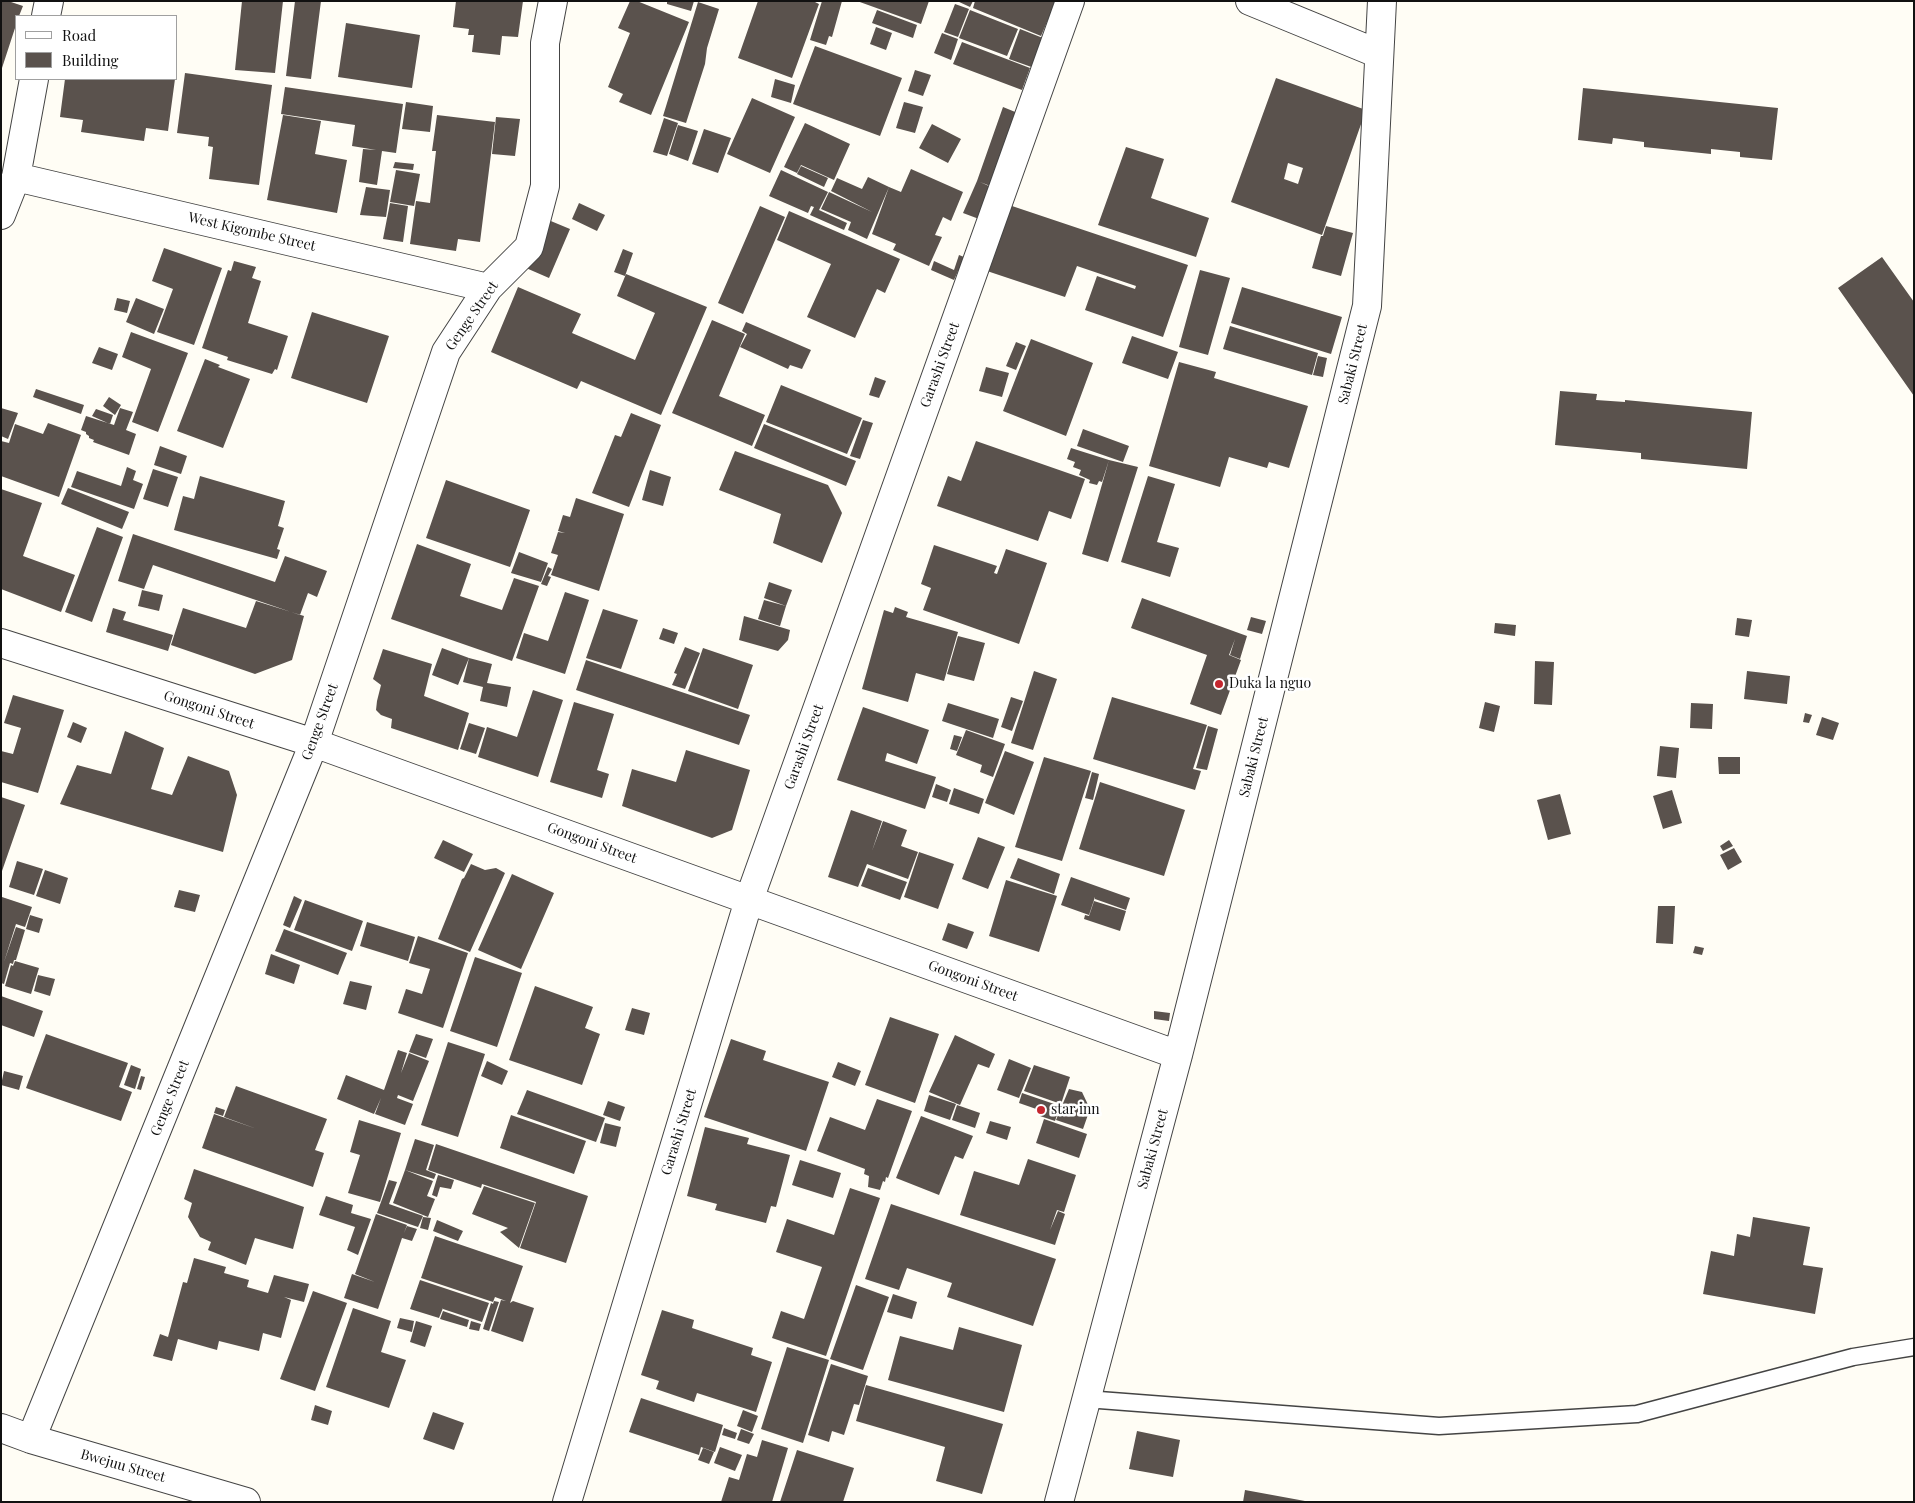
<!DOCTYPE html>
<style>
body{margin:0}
#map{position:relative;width:1915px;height:1503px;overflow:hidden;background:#fffdf5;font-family:"Playfair Display",serif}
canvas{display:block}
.frame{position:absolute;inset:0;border:2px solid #111;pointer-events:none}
.legend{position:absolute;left:15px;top:15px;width:162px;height:65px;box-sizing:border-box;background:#fff;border:1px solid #a0a0a0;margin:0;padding:6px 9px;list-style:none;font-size:15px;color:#111}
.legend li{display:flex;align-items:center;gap:10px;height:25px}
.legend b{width:25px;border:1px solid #a0a0a0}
</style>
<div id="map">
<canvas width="1915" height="1503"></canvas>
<div class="frame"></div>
<ul class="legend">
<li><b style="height:6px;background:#fff"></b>Road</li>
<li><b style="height:14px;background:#5a524d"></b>Building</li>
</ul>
</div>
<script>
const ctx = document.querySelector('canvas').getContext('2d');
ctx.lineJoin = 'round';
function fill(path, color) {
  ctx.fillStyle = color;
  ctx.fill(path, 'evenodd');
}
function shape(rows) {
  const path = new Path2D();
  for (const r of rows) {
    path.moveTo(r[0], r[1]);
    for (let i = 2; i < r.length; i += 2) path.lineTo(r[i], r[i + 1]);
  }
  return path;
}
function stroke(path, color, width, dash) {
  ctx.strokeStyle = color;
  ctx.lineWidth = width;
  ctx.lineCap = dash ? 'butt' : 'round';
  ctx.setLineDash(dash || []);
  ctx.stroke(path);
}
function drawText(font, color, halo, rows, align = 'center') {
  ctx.font = font + ' "Playfair Display",serif';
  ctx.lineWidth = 5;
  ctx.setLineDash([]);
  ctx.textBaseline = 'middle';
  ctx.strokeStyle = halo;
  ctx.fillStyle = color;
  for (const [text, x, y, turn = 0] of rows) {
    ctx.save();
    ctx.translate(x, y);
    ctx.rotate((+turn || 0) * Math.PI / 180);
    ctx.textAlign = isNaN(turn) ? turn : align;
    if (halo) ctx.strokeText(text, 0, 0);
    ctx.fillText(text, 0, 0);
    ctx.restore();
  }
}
const building = shape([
 [1,1,8,1,23,6,19,16,16,16,16,25,2,68],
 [242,1,283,1,275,73,235,70],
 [295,1,321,1,311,79,286,76],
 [456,1,523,1,518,37,502,36,500,55,472,52,474,35,468,35,469,29,453,27],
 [630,1,637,1,689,22,651,115,619,102,623,94,608,87,630,33,618,28],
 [667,1,694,1,691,11,667,4],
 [758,1,813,1,819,4,792,78,738,58],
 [822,1,842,1,832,37,829,36,826,45,810,40],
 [857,1,929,1,921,24],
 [957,1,973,1,970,7],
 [975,1,1056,1,1041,36,973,8],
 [698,2,719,9,707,48,705,64,686,123,663,116],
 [955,4,969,9,958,37,944,32],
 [877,10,917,25,913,38,872,23],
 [970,10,1018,29,1007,56,959,38],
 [346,23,420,35,412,88,338,77],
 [876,27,892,33,886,50,870,44],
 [1020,29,1048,40,1037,69,1009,59],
 [942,33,958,39,951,60,934,53],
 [962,42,1030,68,1022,90,953,64],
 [815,46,902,78,880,136,793,104],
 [915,70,931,75,923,96,908,91],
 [185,73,272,85,259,185,209,179,213,147,208,146,209,137,177,133],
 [1276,78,1366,110,1322,235,1231,202],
 [1288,163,1303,168,1298,184,1284,179],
 [65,79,175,79,168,131,146,128,144,141,81,132,83,120,60,117],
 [775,79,795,85,791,103,771,97],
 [285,87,403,104,396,153,382,151,377,185,359,182,363,149,376,150,352,146,355,125,281,114],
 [1583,88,1778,108,1772,160,1740,157,1740,152,1711,149,1711,154,1644,147,1644,142,1613,138,1612,144,1578,140],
 [752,98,795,117,770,173,727,154],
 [406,102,433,106,430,132,402,129],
 [904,102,923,107,915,133,896,128],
 [1003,107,1025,116,998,189,980,182,1000,191,987,222,963,213,977,181],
 [283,115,321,121,315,154,347,160,337,213,267,200],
 [437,115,495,122,480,242,458,239,456,251,410,244,416,201,430,203,436,151,432,151],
 [496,117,520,119,515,156,492,154],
 [664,118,678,123,667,156,653,152],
 [805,123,850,144,834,180,801,165,797,173,784,167],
 [932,124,961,139,948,163,919,148],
 [678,125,698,131,688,161,669,154],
 [704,129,731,138,718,173,692,164],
 [1126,147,1164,159,1151,198,1209,218,1196,257,1098,225],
 [395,162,414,164,413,170,393,168],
 [801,166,828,178,824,187,797,174],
 [911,169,963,192,951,221,943,217,935,235,942,237,929,266,893,250,896,244,872,234,889,187,901,192],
 [396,170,420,174,414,206,390,202],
 [781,170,828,192,819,210,847,223,844,230,810,215,814,207,811,206,808,213,769,196],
 [868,177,889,187,867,239,848,230,851,222,821,209,829,192,872,212,831,191,837,178,862,189],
 [366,187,390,190,386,217,360,215],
 [390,203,408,206,403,242,383,239],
 [579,203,605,215,597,231,572,219],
 [1009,205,1188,265,1163,337,1085,310,1097,276,1135,289,1136,286,1077,266,1065,297,987,271],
 [760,206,785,217,743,314,718,303],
 [789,211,900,259,885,293,877,289,855,338,807,317,831,264,777,240],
 [546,219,570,229,549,278,526,268],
 [1326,226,1353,233,1341,276,1312,268,1321,236,1323,236],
 [164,248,222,268,194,345,157,332,173,289,152,281],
 [623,249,633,253,625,276,614,272],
 [959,255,969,259,964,273,958,271,954,280,931,270,934,261,954,270],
 [1882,257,1914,302,1914,396,1838,288],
 [234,261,256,267,252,278,261,281,248,323,288,336,277,370,275,369,272,374,227,360,228,357,202,348,228,270,231,271],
 [1200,270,1230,278,1208,355,1179,347],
 [626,274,707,307,661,415,581,381,577,389,491,352,518,287,581,314,572,333,635,360,655,313,617,296],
 [1242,287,1342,317,1331,354,1231,323],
 [117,298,130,301,127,313,114,310],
 [136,298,164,309,154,334,126,322],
 [312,312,389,336,367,403,291,378],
 [712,320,745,334,719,396,765,415,752,446,672,413],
 [746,322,811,350,802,369,790,365,788,369,740,347,747,334,742,331],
 [1230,326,1318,353,1312,375,1223,349],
 [131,332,188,353,158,432,132,422,151,369,122,357],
 [1132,336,1178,352,1168,379,1122,363],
 [1031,339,1093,363,1066,436,1003,411],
 [1016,342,1026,346,1016,370,1006,366],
 [99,347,118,354,112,370,92,363],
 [1318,356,1327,358,1323,377,1313,375],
 [205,359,220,365,218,367,250,379,223,448,177,431],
 [1179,362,1216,372,1214,378,1308,406,1289,468,1269,462,1267,468,1229,457,1220,487,1149,466],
 [986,367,1009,373,1002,397,979,391],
 [875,377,886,381,879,398,869,395],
 [781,385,862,418,847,454,766,422],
 [36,389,84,405,81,414,33,397],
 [1560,391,1597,394,1596,400,1625,402,1625,400,1752,412,1747,469,1641,459,1641,453,1555,445],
 [109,397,121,405,115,415,103,406],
 [1,408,18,413,8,439,1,436],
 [120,408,133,412,126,430,136,434,129,455,93,442,94,440,89,438,89,436,86,434,86,432,81,430,86,416,114,425],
 [96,409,113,415,110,424,92,416],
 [631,413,661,425,629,507,592,493,615,435,621,437],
 [863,420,873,423,860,459,850,456],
 [48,423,81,435,59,497,1,476,1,441,9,443,15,424,43,434],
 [764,424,856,461,846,486,754,448],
 [1083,429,1129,446,1123,462,1077,446],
 [976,441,1085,479,1071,519,1049,511,1038,541,937,506,948,476,961,481],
 [160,446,187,456,181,474,154,465],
 [1071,448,1109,460,1102,482,1099,481,1097,485,1089,483,1090,480,1079,475,1081,470,1073,467,1075,462,1067,459],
 [735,451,828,485,842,513,822,563,773,543,781,514,719,490],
 [1109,460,1138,467,1108,562,1082,554],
 [127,467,136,471,133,480,143,484,134,509,71,487,77,471,121,486],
 [153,469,178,477,168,507,143,499],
 [650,470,671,477,663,506,642,500],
 [200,476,285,501,278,526,284,528,277,549,280,550,277,559,174,530,183,496,194,499],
 [1148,476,1175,484,1157,542,1179,548,1170,577,1121,562],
 [446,480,530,510,510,567,426,538],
 [68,488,129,512,122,529,61,504],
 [1,489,42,503,23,556,75,575,61,612,1,589],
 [576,498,624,514,599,591,551,575,558,555,551,553,558,532,565,533,558,531,563,515,570,517],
 [97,527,123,537,92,622,65,612],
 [133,534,275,582,285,556,327,571,317,597,308,593,300,615,153,565,144,589,118,581],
 [417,544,471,564,460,596,502,610,514,578,539,586,512,661,391,619],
 [934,545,997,566,994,573,997,574,1006,549,1047,563,1019,644,923,610,931,588,921,584],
 [519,552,548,563,541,582,511,573],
 [548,567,552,569,548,576,551,577,547,586,541,584],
 [769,582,792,590,786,606,764,598],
 [142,590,163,595,159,611,138,606],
 [565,592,589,600,565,674,516,658,524,633,548,641],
 [1142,598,1247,636,1240,659,1230,655,1235,639,1229,655,1241,660,1221,715,1190,704,1207,655,1131,628],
 [764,600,786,606,780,626,758,619],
 [256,601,304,616,292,660,255,674,171,645,183,608,246,628],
 [895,607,908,612,906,617,958,632,944,681,916,673,908,702,862,689,884,610,893,613],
 [113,608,126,612,123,620,173,635,168,651,106,632],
 [603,609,638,620,621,669,586,658],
 [744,616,790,630,788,640,778,651,739,640],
 [1251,617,1266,621,1262,634,1247,630],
 [1737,618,1752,620,1749,637,1735,635],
 [1495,623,1516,625,1515,636,1494,633],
 [663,628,678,633,674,644,659,639],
 [958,636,985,643,974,681,947,674],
 [685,647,700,653,685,689,672,685,677,674,674,673],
 [442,648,469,658,458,685,432,675],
 [703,648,753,665,738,709,688,691],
 [383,649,432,664,424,696,469,713,458,750,391,728,392,719,381,715,376,710,377,701,381,685,373,679],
 [469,658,492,664,487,683,511,687,507,707,480,701,483,687,463,682],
 [586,660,750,715,739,745,576,690],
 [1535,661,1554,662,1552,705,1534,704],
 [1034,671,1057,679,1033,750,1011,743],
 [1747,671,1790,676,1787,704,1744,699],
 [533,690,563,700,538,777,478,757,487,727,517,737],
 [13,695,64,710,38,793,1,782,1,751,13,754,21,728,4,723],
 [1011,697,1023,701,1012,731,1001,727],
 [1112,697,1207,725,1193,769,1201,771,1195,790,1093,759],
 [574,702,614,714,597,770,609,774,602,798,550,782],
 [1485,702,1500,706,1494,732,1479,728],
 [948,703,999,719,993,738,942,721],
 [1691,703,1713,704,1712,729,1690,728],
 [863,707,929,730,917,764,887,753,885,761,936,777,925,809,837,780],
 [1805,713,1812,715,1809,723,1803,722],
 [1822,717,1839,723,1833,740,1816,735],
 [73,722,87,728,81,743,67,737],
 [469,723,485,728,476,754,460,749],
 [1208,726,1218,729,1207,770,1196,768],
 [966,730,1005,744,993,777,980,772,982,765,956,755],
 [125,731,164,748,151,789,172,795,188,756,229,771,237,795,223,852,60,804,77,765,111,774],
 [954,735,962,737,957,751,950,749],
 [1660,746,1679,748,1676,778,1657,776],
 [686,750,750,770,732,830,712,838,622,806,632,769,676,782],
 [1005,751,1034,762,1014,815,985,803],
 [1044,757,1091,771,1062,861,1015,847],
 [1718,757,1740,757,1740,774,1719,774],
 [1092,772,1099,774,1093,800,1085,798],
 [1100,782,1185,810,1164,876,1079,849],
 [936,784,951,790,947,802,932,797],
 [954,788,984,799,979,814,949,804],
 [1672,790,1682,823,1663,829,1653,796],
 [1560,794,1571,834,1548,840,1537,800],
 [1,797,25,805,2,871,1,871],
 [851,810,882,821,872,851,883,821,907,830,901,846,918,852,908,879,867,864,858,887,828,877],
 [978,837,1005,847,988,889,962,879],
 [443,840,473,854,464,872,434,858],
 [1729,840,1733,846,1723,851,1720,846],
 [1734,848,1742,862,1728,870,1720,855],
 [919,852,954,864,938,909,904,897],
 [1018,858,1060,874,1054,894,1010,878],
 [17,861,43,869,34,895,9,887],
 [471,864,485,870,496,868,505,873,470,952,438,939,462,879,464,878],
 [868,868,907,882,900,900,861,886],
 [45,870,68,878,60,904,36,896],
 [512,874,554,893,521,969,478,950],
 [1071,877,1130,898,1126,910,1095,899,1095,897,1089,915,1061,905],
 [1006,880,1057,896,1039,952,989,936],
 [179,890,200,895,195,912,174,907],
 [294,896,302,900,290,928,283,925],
 [2,897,32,907,25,927,16,924,4,962,16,927,25,930,16,960,14,960,13,964,10,963,4,984,1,983],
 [305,900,363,921,352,951,294,930],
 [1094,901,1126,911,1120,931,1084,919,1085,915,1089,916],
 [1658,906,1675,906,1673,944,1656,943],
 [30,915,43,919,39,933,26,929],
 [367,922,415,937,408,961,360,946],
 [948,923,974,932,967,949,942,940],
 [284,929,347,953,338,975,275,951],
 [418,936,468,953,443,1028,398,1013,406,989,422,994,430,969,409,963],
 [1695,946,1704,948,1702,955,1693,953],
 [271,954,300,965,294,984,265,974],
 [475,957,522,973,497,1047,450,1031],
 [15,961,39,968,31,994,5,986,11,965,13,966],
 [38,975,55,979,50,996,34,991],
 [350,981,372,986,366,1010,343,1004],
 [535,986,593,1007,585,1028,600,1034,582,1085,509,1060],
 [1,996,43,1011,34,1037,1,1025],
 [632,1008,650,1013,644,1035,625,1030],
 [1154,1011,1170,1013,1169,1021,1154,1019],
 [890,1017,939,1034,915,1103,865,1085],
 [46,1034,128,1063,119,1087,132,1092,121,1121,26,1088],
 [416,1034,433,1039,426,1058,409,1052],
 [955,1035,995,1054,989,1068,978,1064,960,1105,929,1092],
 [731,1039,766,1051,763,1060,829,1082,806,1151,704,1117],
 [448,1042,485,1054,458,1137,421,1125],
 [398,1050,407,1053,401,1073,409,1053,429,1061,413,1101,398,1095,397,1098,413,1104,405,1125,375,1114,381,1098,374,1114,337,1099,346,1075,384,1090],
 [1009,1059,1031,1068,1019,1098,997,1090],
 [487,1061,508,1071,502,1085,481,1076],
 [838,1062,861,1071,855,1086,832,1077],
 [131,1065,141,1069,135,1089,124,1085],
 [1034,1065,1070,1077,1061,1104,1024,1091],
 [4,1071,23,1076,19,1090,1,1085],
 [141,1076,145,1077,141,1090,137,1089],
 [236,1086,327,1119,315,1150,324,1153,313,1187,202,1148,214,1114,257,1129,224,1117],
 [1069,1089,1082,1092,1090,1109,1083,1129,1056,1120],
 [527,1090,605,1118,596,1142,517,1114],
 [1022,1093,1060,1106,1055,1121,1040,1116,1042,1111,1019,1103],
 [929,1095,956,1104,950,1120,924,1111],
 [877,1099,912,1111,888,1178,886,1177,885,1182,883,1181,880,1190,868,1187,869,1176,864,1174,865,1169,817,1151,830,1117,865,1130],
 [608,1101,625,1107,620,1121,603,1115],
 [957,1105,980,1113,975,1128,952,1120],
 [216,1107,225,1110,223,1116,214,1113],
 [511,1115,586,1141,574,1174,500,1148],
 [921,1116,973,1136,963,1159,955,1156,939,1195,896,1178],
 [1044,1119,1087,1134,1079,1158,1036,1143],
 [359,1120,401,1133,380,1202,348,1193,360,1155,350,1152],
 [990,1121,1011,1127,1007,1140,986,1133],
 [605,1123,621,1127,616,1147,600,1143],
 [705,1127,749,1138,747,1144,790,1155,776,1207,771,1206,766,1223,715,1210,717,1204,687,1196],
 [415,1139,434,1145,426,1170,436,1174,434,1179,405,1170],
 [436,1144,588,1196,566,1263,520,1248,536,1202,482,1184,481,1188,428,1170],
 [1028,1159,1076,1175,1064,1212,1057,1210,1050,1230,1058,1211,1065,1214,1055,1245,960,1215,974,1171,1019,1185],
 [800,1160,841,1173,833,1198,792,1185],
 [194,1169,304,1207,293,1249,255,1238,246,1265,208,1250,211,1242,200,1237,188,1217,192,1203,184,1199],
 [405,1170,433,1181,427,1196,435,1199,428,1217,393,1203],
 [438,1175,454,1180,451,1189,440,1187,437,1197,432,1195],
 [389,1180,397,1182,389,1204,423,1216,418,1227,377,1213],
 [484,1186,535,1203,519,1248,500,1232,508,1228,472,1214],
 [850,1188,880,1198,826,1356,772,1338,781,1311,804,1319,822,1267,776,1252,787,1219,834,1235],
 [326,1196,353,1205,351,1213,371,1219,358,1255,347,1250,355,1227,319,1215],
 [891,1204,1056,1259,1033,1326,947,1297,952,1283,907,1268,899,1290,865,1279],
 [376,1214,407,1225,404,1233,407,1226,417,1229,412,1241,402,1238,378,1309,344,1298,352,1274,375,1282,355,1274],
 [423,1217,431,1218,428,1230,420,1228],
 [1753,1217,1810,1227,1803,1265,1823,1268,1815,1314,1703,1294,1711,1251,1734,1256,1737,1234,1750,1237],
 [437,1220,463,1231,458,1241,433,1231],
 [435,1236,523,1266,510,1303,513,1301,534,1308,523,1342,491,1331,501,1300,506,1301,495,1297,493,1302,421,1278],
 [194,1258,226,1267,224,1273,249,1280,247,1287,268,1293,274,1275,309,1284,304,1302,284,1297,291,1300,281,1338,263,1333,259,1351,219,1341,217,1350,178,1339,172,1361,153,1356,160,1334,168,1337,183,1282,187,1283],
 [420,1280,489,1303,482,1322,443,1309,443,1308,439,1318,410,1309],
 [856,1285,889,1297,863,1370,830,1359],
 [313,1291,347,1303,315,1391,280,1379],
 [893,1294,917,1302,912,1319,887,1312],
 [494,1301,499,1302,489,1331,483,1329,491,1303,493,1304],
 [353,1308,391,1321,381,1352,406,1360,389,1408,326,1387],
 [662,1310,694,1320,692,1328,753,1348,751,1355,772,1362,756,1412,697,1393,694,1402,656,1389,659,1381,641,1375],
 [443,1311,469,1320,467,1327,440,1319],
 [400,1318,414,1321,412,1332,397,1328],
 [416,1321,432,1326,425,1347,410,1342],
 [471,1321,481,1324,479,1331,469,1329],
 [959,1327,1022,1345,1004,1412,888,1380,900,1336,953,1350],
 [787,1347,829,1360,803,1443,761,1429],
 [831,1364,868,1376,859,1405,854,1404,844,1435,832,1431,829,1442,808,1435],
 [866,1385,1003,1424,982,1494,936,1481,945,1447,856,1421],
 [641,1398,723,1425,715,1452,701,1447,699,1455,629,1432],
 [315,1405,332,1411,328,1425,311,1420],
 [743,1410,758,1416,752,1432,737,1426],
 [433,1412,464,1423,454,1450,423,1439],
 [724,1428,737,1433,735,1439,722,1435],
 [741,1429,754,1434,749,1444,737,1440],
 [1137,1431,1180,1440,1173,1477,1129,1469],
 [762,1440,788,1448,772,1502,721,1502,729,1477,739,1480,747,1454,757,1457],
 [720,1447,742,1455,735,1471,714,1463],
 [703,1448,714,1452,709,1464,698,1460],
 [797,1450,854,1468,843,1502,780,1502],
 [1245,1490,1305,1501,1305,1502,1243,1502]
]);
const service = shape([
 [1086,1399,1439,1426,1637,1414,1853,1357,1914,1347]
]);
const minor = shape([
 [1250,1,1379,54],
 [46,16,49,1],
 [16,177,488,288],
 [1,215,16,177,34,79],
 [1,643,314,743,1178,1055],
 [1,1428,31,1439,246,1502],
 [31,1439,314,743,446,352,488,288,529,247,545,186,545,43,553,1],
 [567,1502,749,900,1070,1],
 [1059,1502,1178,1055,1367,306,1382,1]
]);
const markers = [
 [1219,684,5,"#c4262e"],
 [1041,1110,5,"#c4262e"]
];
const streetNames = [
 ["West Kigombe Street",252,232,13],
 ["Genge Street",472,316,-55],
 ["Sabaki Street",1353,364,-76],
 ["Garashi Street",940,365,-70],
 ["Gongoni Street",209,710,18],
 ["Genge Street",320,722,-70],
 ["Garashi Street",804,747,-70],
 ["Sabaki Street",1254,757,-76],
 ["Gongoni Street",592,843,20],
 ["Gongoni Street",973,981,20],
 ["Genge Street",170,1098,-68],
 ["Garashi Street",679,1132,-73],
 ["Sabaki Street",1153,1149,-75],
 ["Bwejuu Street",123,1466,16]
];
const poiNames = [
 ["Duka la nguo",1229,684],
 ["star inn",1051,1110]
];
fill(building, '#5a524d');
stroke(service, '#444', 19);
stroke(minor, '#444', 30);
stroke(service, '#fff', 16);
stroke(minor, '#fff', 28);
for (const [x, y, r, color] of markers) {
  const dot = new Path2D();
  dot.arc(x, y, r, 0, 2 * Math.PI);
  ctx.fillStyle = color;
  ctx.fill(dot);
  stroke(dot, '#fff', 2);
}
drawText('14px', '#111', '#fff', streetNames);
drawText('14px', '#111', '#fff', poiNames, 'left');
</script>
